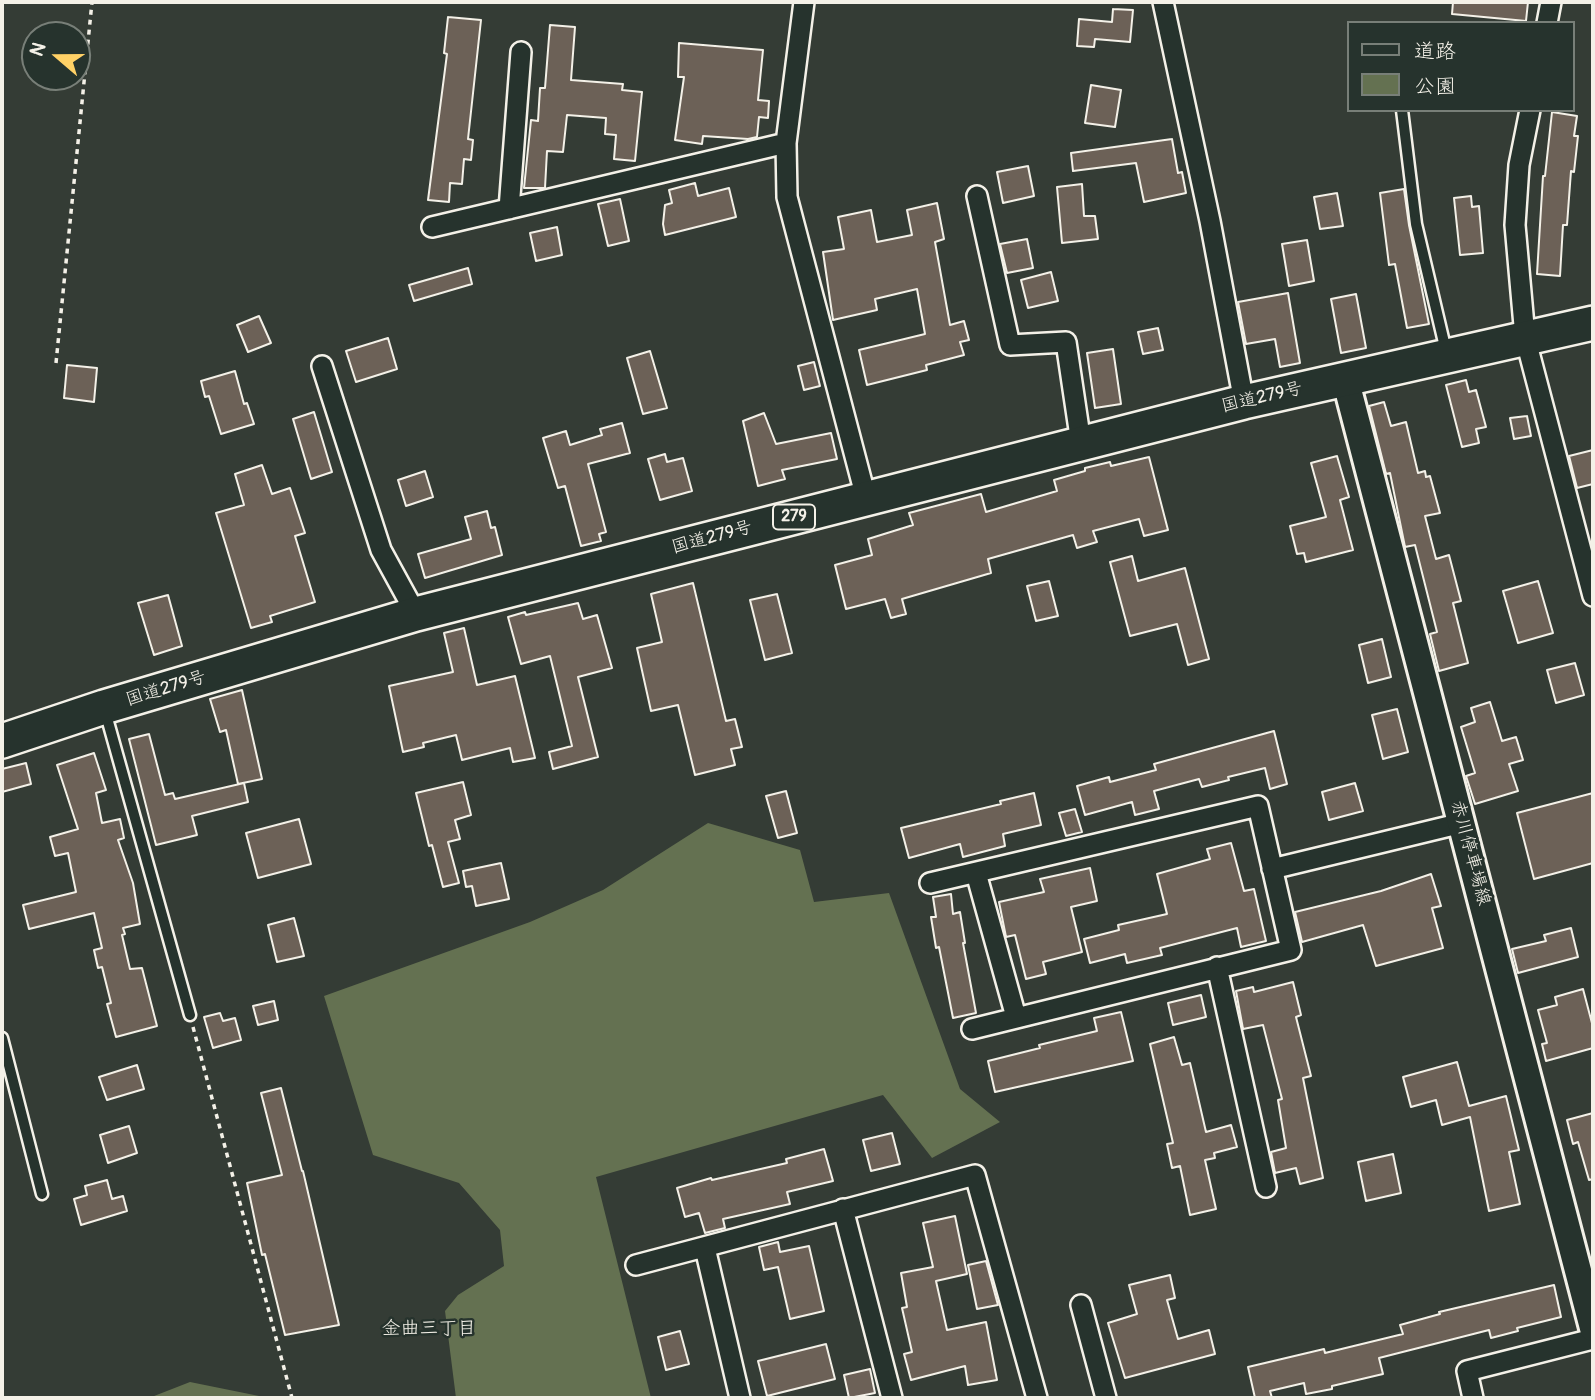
<!DOCTYPE html>
<meta charset="utf-8">
<style>
body{margin:0}
#map{position:relative;width:1595px;height:1400px;overflow:hidden;background:#343c35;font-family:Pangolin,"Klee One",sans-serif}
canvas{display:block}
.frame{position:absolute;inset:0;border:4px solid #f4f1e8;pointer-events:none}
.legend{position:absolute;left:1347px;top:21px;width:228px;height:91px;box-sizing:border-box;background:#26332d;border:2px solid #787f78;margin:0;padding:9px 12px;list-style:none;font-size:21px;color:#f4f1e8}
.legend li{display:flex;align-items:center;gap:14px;height:35px}
.legend b{width:35px;border:2px solid #787f78}
.north{position:absolute;left:21px;top:21px;width:70px;height:70px;box-sizing:border-box;background:#26332d;border:2px solid #787f78;border-radius:50%;rotate:290deg;font-size:19px;font-weight:700;line-height:28px;text-align:center;color:#f4f1e8}
.north::after{content:'';display:block;margin:auto;width:24px;height:32px;background:#ffd166;clip-path:polygon(50% 0,100% 100%,50% 72%,0 100%)}
</style>
<div id="map">
<canvas width="1595" height="1400"></canvas>
<div class="frame"></div>
<ul class="legend">
<li><b style="height:9px;background:#26332d"></b>道路</li>
<li><b style="height:19px;background:#647151"></b>公園</li>
</ul>
<div class="north">N</div>
</div>
<script>
const ctx = document.querySelector('canvas').getContext('2d');
ctx.lineJoin = 'round';
function fill(path, color) {
  ctx.fillStyle = color;
  ctx.fill(path, 'evenodd');
}
function shape(rows) {
  const path = new Path2D();
  for (const r of rows) {
    path.moveTo(r[0], r[1]);
    for (let i = 2; i < r.length; i += 2) path.lineTo(r[i], r[i + 1]);
  }
  return path;
}
function stroke(path, color, width, dash) {
  ctx.strokeStyle = color;
  ctx.lineWidth = width;
  ctx.lineCap = dash ? 'butt' : 'round';
  ctx.setLineDash(dash || []);
  ctx.stroke(path);
}
function drawText(font, color, halo, rows, align = 'center') {
  ctx.font = font + ' Pangolin,"Klee One",sans-serif';
  ctx.lineWidth = 5;
  ctx.setLineDash([]);
  ctx.textBaseline = 'middle';
  ctx.strokeStyle = halo;
  ctx.fillStyle = color;
  for (const [text, x, y, turn = 0] of rows) {
    ctx.save();
    ctx.translate(x, y);
    ctx.rotate((+turn || 0) * Math.PI / 180);
    ctx.textAlign = isNaN(turn) ? turn : align;
    if (halo) ctx.strokeText(text, 0, 0);
    ctx.fillText(text, 0, 0);
    ctx.restore();
  }
}
const green = shape([
 [708,823,800,850,814,902,889,893,960,1089,1000,1122,932,1158,883,1095,596,1177,651,1398,456,1398,445,1311,458,1295,504,1266,500,1230,459,1183,373,1155,324,996,530,922,603,890],
 [190,1382,264,1397,264,1398,149,1398]
]);
const building = shape([
 [1453,2,1528,2,1526,21,1452,14,1453,2],
 [1113,9,1133,10,1130,42,1095,39,1094,47,1077,46,1079,19,1112,22,1113,9],
 [448,17,481,20,468,139,473,140,471,160,464,159,462,184,450,183,449,202,428,200,447,54,444,53,448,17],
 [550,25,575,27,571,80,623,84,622,90,642,92,635,161,614,159,616,135,605,134,606,118,567,115,563,152,547,151,545,188,524,188,531,120,538,121,540,88,545,88,550,25],
 [679,43,763,50,758,100,769,101,768,118,759,117,757,137,748,139,703,136,702,144,675,140,684,77,678,77,679,43],
 [1091,85,1121,90,1115,127,1085,123,1091,85],
 [1552,112,1577,116,1574,136,1578,136,1574,172,1571,171,1567,225,1563,225,1560,276,1537,274,1543,176,1545,176,1552,112],
 [1172,139,1178,173,1182,172,1186,193,1144,202,1136,163,1073,171,1071,153,1172,139],
 [1028,166,1034,196,1003,203,997,172,1028,166],
 [695,183,698,196,729,188,736,217,665,235,663,224,665,205,672,203,669,190,695,183],
 [1082,184,1084,216,1095,216,1098,239,1062,243,1057,187,1082,184],
 [1404,189,1409,225,1429,324,1407,328,1395,264,1389,265,1380,193,1404,189],
 [1337,193,1343,226,1320,229,1314,197,1337,193],
 [1471,196,1472,207,1479,206,1483,253,1460,255,1454,198,1471,196],
 [620,199,629,241,608,246,598,204,620,199],
 [937,203,944,239,935,242,950,325,964,321,969,340,960,342,964,355,926,365,927,370,867,385,859,350,925,334,917,289,875,299,877,310,833,320,823,252,844,249,838,217,871,210,877,242,912,235,907,210,937,203],
 [557,227,562,255,536,261,530,233,557,227],
 [1027,239,1033,268,1007,273,1000,244,1027,239],
 [1307,240,1314,281,1289,286,1282,244,1307,240],
 [468,268,472,284,414,301,409,285,468,268],
 [1051,272,1058,301,1028,308,1021,280,1051,272],
 [1288,293,1300,363,1280,367,1275,339,1246,344,1238,302,1288,293],
 [1356,294,1366,348,1341,353,1331,299,1356,294],
 [259,316,271,343,248,352,237,325,259,316],
 [1158,328,1163,350,1143,354,1138,332,1158,328],
 [388,338,397,369,356,382,346,351,388,338],
 [1113,349,1121,404,1095,408,1087,353,1113,349],
 [650,351,667,408,643,414,627,358,650,351],
 [814,362,820,386,804,390,798,366,814,362],
 [67,365,97,368,94,402,64,398,67,365],
 [235,371,244,404,247,403,254,424,221,434,209,396,205,397,201,381,235,371],
 [1466,380,1469,392,1476,390,1486,427,1476,429,1479,443,1462,447,1446,385,1466,380],
 [1384,402,1391,426,1406,422,1418,473,1425,471,1426,477,1430,476,1440,513,1425,516,1436,559,1449,555,1461,601,1453,603,1468,663,1439,671,1430,634,1437,632,1415,545,1405,547,1390,473,1386,474,1369,406,1384,402],
 [314,412,332,472,311,479,293,419,314,412],
 [764,413,776,444,831,433,837,459,782,470,785,479,758,486,743,421,764,413],
 [1527,416,1531,436,1514,439,1510,418,1527,416],
 [622,423,630,453,588,464,606,532,599,534,601,541,581,546,565,486,558,488,543,438,566,431,570,445,602,435,600,429,622,423],
 [1593,450,1593,484,1577,488,1569,456,1593,450],
 [665,454,667,462,683,458,692,491,660,500,648,459,665,454],
 [1337,456,1349,497,1340,500,1353,550,1306,562,1304,553,1297,554,1290,526,1326,517,1311,463,1337,456],
 [1149,457,1168,530,1144,536,1139,519,1093,531,1097,542,1077,548,1073,535,988,559,991,573,902,599,906,614,891,618,885,599,846,609,835,565,872,555,868,539,913,525,909,513,981,494,986,512,1057,491,1054,480,1085,471,1085,468,1110,462,1111,466,1149,457],
 [262,465,272,494,290,488,305,533,295,536,315,602,270,616,272,622,251,628,216,513,244,505,235,474,262,465],
 [425,471,433,497,406,506,398,480,425,471],
 [487,511,491,528,495,527,502,555,425,578,418,554,471,539,465,517,487,511],
 [1132,556,1138,581,1185,568,1209,659,1188,665,1177,624,1130,636,1110,562,1132,556],
 [1049,581,1058,616,1036,621,1027,586,1049,581],
 [1538,581,1553,633,1518,643,1503,591,1538,581],
 [693,583,726,721,735,719,742,747,731,749,735,765,695,775,678,705,651,711,637,648,662,642,651,594,693,583],
 [777,594,792,653,765,660,750,600,777,594],
 [168,595,182,646,154,655,138,603,168,595],
 [578,603,583,619,597,615,612,668,578,677,598,757,553,769,549,752,572,746,550,656,521,664,508,617,525,612,526,615,578,603],
 [464,628,477,685,515,676,535,758,513,762,510,748,462,760,456,735,423,743,424,747,403,752,389,686,453,672,444,633,464,628],
 [1382,639,1391,677,1368,683,1359,645,1382,639],
 [1575,663,1584,695,1556,703,1547,670,1575,663],
 [242,690,262,779,238,784,226,730,220,732,210,699,242,690],
 [1490,702,1502,741,1516,737,1523,760,1509,764,1518,791,1475,804,1466,776,1475,773,1461,727,1475,722,1471,708,1490,702],
 [1397,709,1408,752,1383,759,1372,715,1397,709],
 [1274,731,1287,784,1270,789,1265,768,1228,777,1229,780,1202,787,1199,779,1154,791,1159,809,1135,815,1132,802,1085,815,1077,786,1109,777,1110,782,1156,770,1154,764,1274,731],
 [149,734,165,795,173,793,175,799,244,783,248,802,192,816,197,835,156,845,129,739,149,734],
 [94,753,106,790,96,793,102,823,120,819,124,838,118,840,133,883,140,924,123,928,125,934,122,935,130,969,142,968,157,1026,116,1037,107,1004,111,1003,102,967,98,968,94,950,102,948,94,913,29,929,23,905,76,892,68,853,55,856,50,837,78,829,57,765,94,753],
 [26,763,31,784,2,792,2,769,26,763],
 [463,782,471,815,455,820,460,839,448,842,459,883,443,887,432,845,429,846,416,793,463,782],
 [1355,783,1363,811,1329,820,1322,792,1355,783],
 [786,791,797,833,778,838,766,796,786,791],
 [1034,793,1041,825,1003,834,1005,846,963,857,960,844,909,858,901,828,1001,804,1000,801,1034,793],
 [1593,793,1593,863,1534,879,1517,813,1593,793],
 [1075,809,1082,832,1066,836,1059,813,1075,809],
 [299,819,311,864,258,878,246,833,299,819],
 [1231,843,1244,891,1254,889,1266,941,1241,947,1237,928,1160,948,1162,955,1127,963,1125,954,1090,963,1084,939,1119,930,1118,925,1167,914,1157,874,1210,859,1207,849,1231,843],
 [501,863,509,899,476,906,472,886,466,887,463,871,501,863],
 [1090,868,1097,901,1071,907,1082,952,1043,962,1046,974,1026,979,1015,935,1006,937,999,902,1044,892,1040,879,1090,868],
 [1431,874,1441,906,1432,908,1443,948,1376,966,1363,925,1302,942,1295,912,1381,891,1431,874],
 [951,894,953,914,960,912,965,943,963,943,976,1013,953,1018,939,947,936,948,931,917,936,917,933,897,951,894],
 [294,918,304,956,277,962,268,925,294,918],
 [1571,928,1578,957,1518,973,1512,949,1546,941,1544,935,1571,928],
 [1293,982,1301,1015,1296,1017,1311,1076,1303,1078,1323,1178,1300,1184,1296,1168,1275,1173,1271,1152,1286,1148,1278,1100,1282,1099,1263,1025,1243,1029,1236,991,1253,987,1254,992,1293,982],
 [1583,989,1593,1027,1593,1048,1546,1061,1542,1044,1547,1043,1538,1010,1557,1005,1555,997,1583,989],
 [1201,995,1206,1017,1173,1025,1168,1003,1201,995],
 [274,1001,278,1020,258,1025,253,1006,274,1001],
 [1121,1012,1133,1061,995,1092,988,1061,1040,1048,1039,1045,1097,1031,1094,1018,1121,1012],
 [220,1013,223,1021,235,1018,241,1040,213,1048,204,1017,220,1013],
 [1174,1037,1182,1065,1190,1063,1206,1132,1231,1125,1237,1147,1214,1153,1215,1158,1205,1160,1216,1209,1190,1215,1180,1166,1172,1168,1167,1144,1173,1143,1150,1044,1174,1037],
 [1457,1062,1469,1106,1506,1096,1519,1150,1509,1152,1520,1204,1489,1211,1470,1117,1442,1125,1436,1100,1411,1107,1403,1077,1457,1062],
 [137,1065,144,1089,107,1100,99,1077,137,1065],
 [281,1088,302,1171,303,1171,339,1325,285,1335,265,1254,262,1255,247,1183,282,1175,261,1093,281,1088],
 [1593,1113,1593,1179,1589,1180,1578,1142,1573,1144,1567,1120,1593,1113],
 [129,1126,137,1153,108,1163,100,1135,129,1126],
 [892,1133,900,1164,871,1171,863,1140,892,1133],
 [824,1149,833,1181,787,1192,790,1204,723,1219,725,1228,705,1233,699,1213,685,1217,677,1188,711,1178,712,1180,787,1163,786,1159,824,1149],
 [1393,1154,1401,1193,1366,1201,1358,1162,1393,1154],
 [107,1180,112,1199,123,1196,127,1211,81,1225,74,1199,87,1195,85,1186,107,1180],
 [955,1216,967,1274,936,1281,947,1330,986,1322,997,1380,968,1385,965,1366,911,1380,904,1354,912,1352,902,1308,907,1307,901,1273,933,1267,923,1223,955,1216],
 [778,1242,780,1252,809,1246,824,1311,790,1319,778,1267,764,1270,759,1247,778,1242],
 [986,1261,998,1305,977,1309,968,1265,986,1261],
 [1170,1275,1175,1298,1167,1300,1178,1339,1209,1330,1215,1354,1125,1378,1108,1323,1137,1314,1129,1285,1170,1275],
 [1554,1285,1561,1317,1517,1328,1518,1331,1491,1338,1489,1330,1379,1358,1383,1374,1332,1386,1332,1389,1306,1394,1304,1383,1270,1391,1272,1398,1255,1398,1248,1367,1324,1349,1325,1353,1403,1334,1400,1325,1440,1314,1439,1312,1554,1285],
 [680,1331,689,1364,666,1370,658,1337,680,1331],
 [826,1344,835,1379,767,1396,758,1361,826,1344],
 [870,1369,875,1393,849,1398,844,1375,870,1369]
]);
const path = shape([
 [56,363,92,2],
 [193,1027,292,1398]
]);
const lane = shape([
 [1402,110,1416,224,1446,351],
 [105,711,190,1015],
 [2,1038,42,1194]
]);
const street = shape([
 [804,2,786,143,787,197,866,498],
 [1163,2,1210,221,1244,402],
 [1547,23,1551,2],
 [1530,110,1519,165,1515,225,1525,337,1593,596],
 [977,196,1010,345,1066,342,1081,443],
 [509,209,521,52],
 [432,227,786,143],
 [322,366,381,550,416,614],
 [1272,869,1462,823],
 [976,873,1016,1017],
 [930,883,1258,806,1291,950,972,1029],
 [1217,967,1266,1187],
 [843,1209,892,1398],
 [705,1248,740,1398],
 [636,1265,975,1175,1037,1398],
 [1081,1305,1106,1398],
 [1473,1398,1467,1371,1593,1339]
]);
const secondary = shape([
 [1345,378,1593,1328]
]);
const highway = shape([
 [2,741,104,707,416,614,1244,402,1593,323]
]);
const shields = [
 [794,517,42]
];
const shieldNames = [
 ["279",794,517]
];
const streetNames = [
 ["国道279号",1262,398,-13],
 ["国道279号",712,538,-15],
 ["国道279号",166,689,-17],
 ["赤川停車場線",1470,853,75]
];
const neighbourhoodNames = [
 ["金曲三丁目",429,1329]
];
fill(green, '#647151');
fill(building, '#6c6157');
stroke(building, '#f4f1e8', 2);
stroke(lane, '#f4f1e8', 15);
stroke(street, '#f4f1e8', 24);
stroke(secondary, '#f4f1e8', 32);
stroke(highway, '#f4f1e8', 38);
stroke(path, '#f4f1e8', 3.5, [5, 5]);
stroke(lane, '#26332d', 10);
stroke(street, '#26332d', 19);
stroke(secondary, '#26332d', 26);
stroke(highway, '#26332d', 33);
for (const [x, y, w] of shields) {
  const box = new Path2D();
  box.roundRect(x - w / 2, y - 12.5, w, 25, 5);
  ctx.fillStyle = '#26332d';
  ctx.fill(box);
  stroke(box, '#f4f1e8', 2);
}
drawText('bold 16px', '#f4f1e8', null, shieldNames);
drawText('18px', '#f4f1e8', '#26332d', streetNames);
drawText('19px', '#f4f1e8', '#26332d', neighbourhoodNames);
</script>
